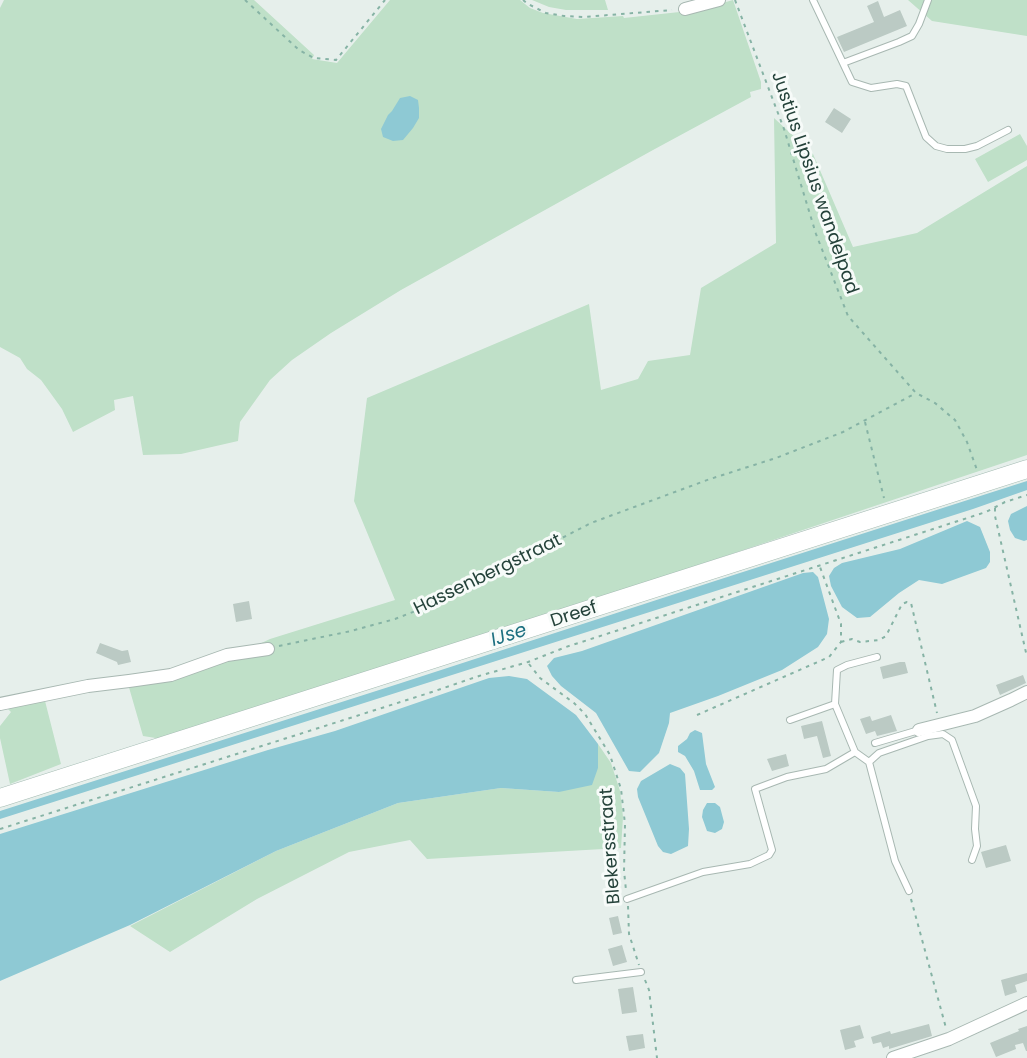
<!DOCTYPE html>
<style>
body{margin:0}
canvas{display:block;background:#e6efeb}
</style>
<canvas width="1027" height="1058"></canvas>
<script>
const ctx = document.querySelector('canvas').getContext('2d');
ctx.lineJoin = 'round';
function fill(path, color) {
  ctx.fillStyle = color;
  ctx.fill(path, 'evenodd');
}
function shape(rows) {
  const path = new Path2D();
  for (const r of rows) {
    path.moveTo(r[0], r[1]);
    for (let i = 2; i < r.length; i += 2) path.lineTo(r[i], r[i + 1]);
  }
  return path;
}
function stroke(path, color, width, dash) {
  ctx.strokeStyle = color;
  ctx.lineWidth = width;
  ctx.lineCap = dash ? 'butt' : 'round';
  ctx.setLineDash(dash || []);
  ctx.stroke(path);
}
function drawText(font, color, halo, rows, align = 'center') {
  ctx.font = font + ' Poppins,sans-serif';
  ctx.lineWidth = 6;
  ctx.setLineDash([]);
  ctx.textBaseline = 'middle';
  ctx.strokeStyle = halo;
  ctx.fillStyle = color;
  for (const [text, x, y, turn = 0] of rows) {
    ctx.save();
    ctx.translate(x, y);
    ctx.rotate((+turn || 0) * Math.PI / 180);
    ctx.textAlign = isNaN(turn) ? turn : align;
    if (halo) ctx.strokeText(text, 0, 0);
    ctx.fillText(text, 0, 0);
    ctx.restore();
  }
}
const green = shape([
 [4,0,254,0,314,55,312,59,337,63,390,0,520,0,530,8,543,13,577,19,623,16,624,18,698,10,733,0,761,82,761,89,750,92,751,97,653,150,401,290,331,333,292,360,270,380,240,422,238,441,181,454,143,455,133,396,114,400,115,410,73,432,62,409,41,380,27,369,20,358,0,347,0,8],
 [532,0,605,0,608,10,566,10,549,7],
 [908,0,1027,0,1027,36,932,21],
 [774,118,813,154,853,247,917,233,1027,166,1027,455,561,611,517,623,162,739,143,736,128,684,236,655,270,639,395,600,354,501,367,398,589,304,601,390,638,379,648,361,690,355,701,288,776,243],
 [1020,134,1027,146,1027,160,988,182,975,159],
 [44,697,61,764,10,784,0,738,0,726,11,712,6,707],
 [598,744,611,763,620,791,623,817,621,848,427,859,410,840,349,852,257,899,170,952,130,926,276,851,398,803,501,788,559,792,598,768]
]);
const water = shape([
 [410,96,418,100,419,108,419,118,413,128,403,140,393,141,383,137,381,129,388,115,392,111,400,98],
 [1027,481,1027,490,973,509,0,819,0,811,398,684,718,580],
 [1027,506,1027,540,1024,541,1015,538,1010,530,1008,521,1011,514],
 [967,521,980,527,990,552,990,562,986,568,942,584,919,580,899,593,870,617,857,618,842,607,831,586,829,576,834,568,842,563,900,549],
 [813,572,818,577,829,619,827,634,818,647,782,670,718,696,670,713,669,723,659,753,640,772,629,771,596,713,561,686,552,676,547,666,554,658,582,651,803,573],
 [509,676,527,679,576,715,598,744,598,768,592,785,559,792,501,788,398,803,276,851,130,925,0,981,0,834,268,750,335,731,489,678],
 [695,730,702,733,706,764,715,787,712,790,700,790,694,771,685,756,678,752,678,746,687,739,690,733],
 [670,764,680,768,685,774,689,829,688,846,671,854,663,852,658,846,638,797,637,789,641,781],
 [707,803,715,803,720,807,724,822,722,829,715,833,707,831,702,817,703,810]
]);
const building = shape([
 [878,1,884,17,900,10,907,26,844,52,837,37,874,22,867,6],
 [834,108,851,119,842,133,825,122],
 [249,601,252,619,236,622,233,604],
 [100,643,122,651,128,650,131,662,118,665,117,662,96,653],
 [900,662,905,662,908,673,883,679,880,667],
 [1023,675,1026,683,1000,695,996,685],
 [891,715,897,731,877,736,875,731,866,734,860,719,870,716,872,721],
 [822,721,831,756,823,758,817,736,804,739,801,726],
 [786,754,789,766,772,771,767,759],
 [1006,845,1011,861,986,868,981,852],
 [618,916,622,933,613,935,609,918],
 [622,945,627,962,613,966,608,949],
 [1027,973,1027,981,1015,985,1017,992,1005,996,1001,980],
 [633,987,637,1012,622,1014,618,989],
 [929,1024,932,1036,889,1049,889,1046,883,1048,881,1042,873,1044,871,1037,890,1031,891,1034],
 [860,1025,864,1038,854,1041,856,1047,845,1050,840,1030],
 [1027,1026,1027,1051,1026,1051,1023,1043,1015,1045,1016,1049,996,1057,990,1043,1019,1031,1018,1029],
 [643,1034,645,1048,629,1051,626,1036]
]);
const path = shape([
 [245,0,299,50,314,58,336,60,385,0],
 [523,0,528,4,546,13,564,16,584,17,672,10],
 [735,0,784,129,816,234,848,316,916,393,935,403,955,420,967,442,977,470],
 [865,422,884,498],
 [995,508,995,516,1027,657],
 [841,642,852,639,860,642,879,640,886,636,902,604,907,602,911,603,937,713],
 [279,646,351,631,395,619,436,603,591,523,710,479,776,458,843,432,916,393],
 [529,664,540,678,574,703,585,714,610,755,621,789,625,824,624,871,626,890],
 [697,715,829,657,841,642,841,624,820,567],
 [0,829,432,692,479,676,528,662,566,647,986,512,1005,502,1027,495],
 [911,899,946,1028],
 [628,906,629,934,639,965],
 [645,980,649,990,657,1058]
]);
const service = shape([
 [813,0,852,82,871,88,897,84,906,86,926,137,936,146,947,149,965,149,977,146,1008,130],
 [843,63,899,42,912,36,919,24,928,0],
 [877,657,847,665,837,670,835,704,855,752,869,762,879,753,928,736,943,734,952,740,976,806,975,829,977,846,972,860],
 [790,720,835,704],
 [875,743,919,730],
 [869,762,895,861,909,891],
 [627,899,703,872,750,864,769,855,772,850,755,789,787,777,826,769,855,752],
 [576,980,641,972]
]);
const minor = shape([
 [685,9,719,0],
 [0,704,88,686,129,681,171,675,227,655,268,649],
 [919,730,975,716,1011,700,1027,692],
 [893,1058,949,1039,1027,1003]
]);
const secondary = shape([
 [0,798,1027,469]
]);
const streetNames = [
 ["Justius Lipsius wandelpad",814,183,71],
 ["Hassenbergstraat",488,575,-26],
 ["Dreef",574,615,-18],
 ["Blekersstraat",611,846,-94]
];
const waterNames = [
 ["IJse",509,636,-18]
];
fill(green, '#bfe0c8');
fill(water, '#8ec9d4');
fill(building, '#bbcac4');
stroke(service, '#a8b8b2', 8);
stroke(minor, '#a8b8b2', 14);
stroke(secondary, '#a4bbb3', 19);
stroke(path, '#86b3a5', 2, [3.5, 5]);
stroke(service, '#fff', 6);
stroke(minor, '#fff', 12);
stroke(secondary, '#fff', 18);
drawText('18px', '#24423a', '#f7fbf9', streetNames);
drawText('italic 19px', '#1c6f80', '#f7fbf9', waterNames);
</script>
